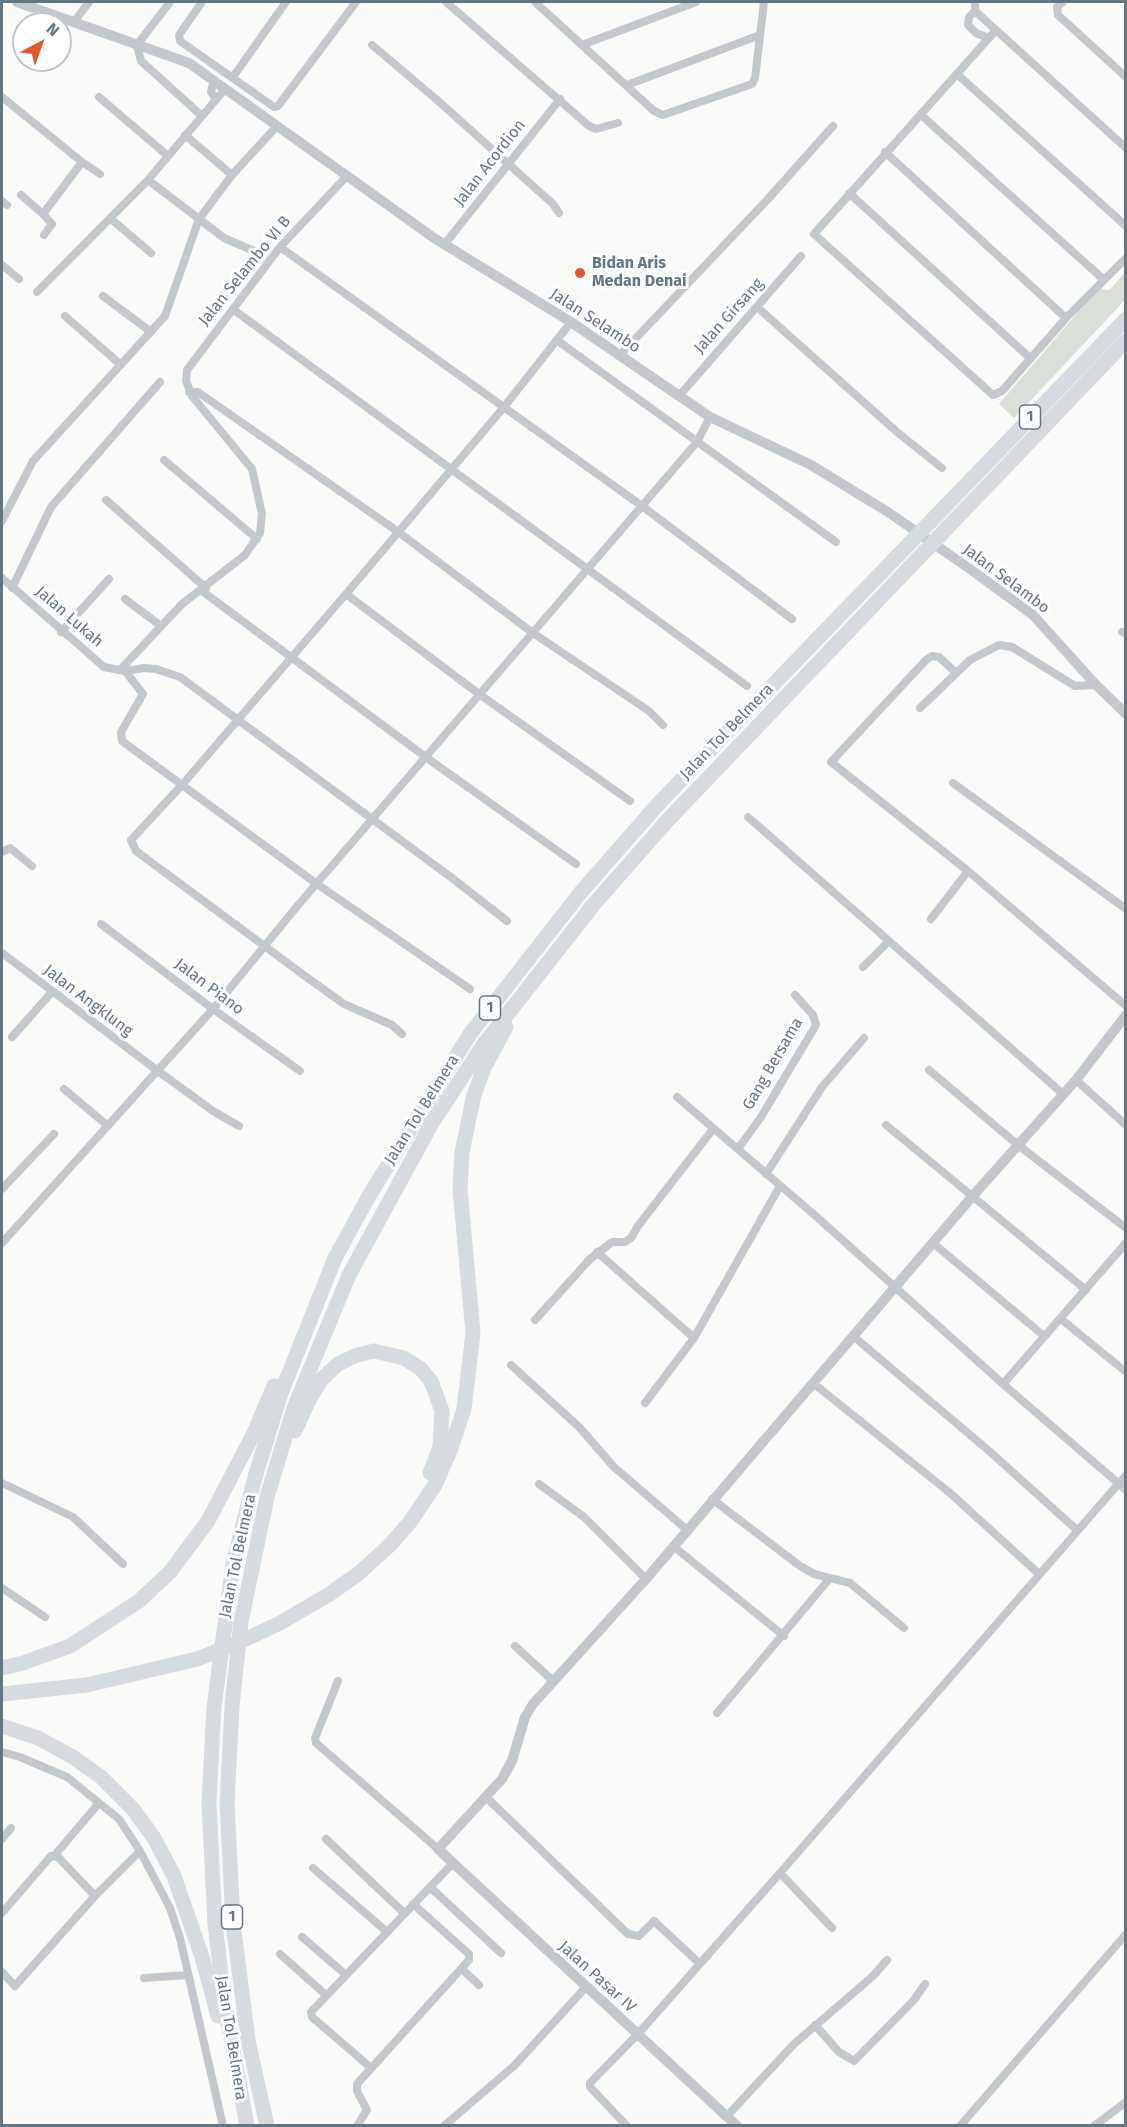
<!DOCTYPE html>
<style>
body{margin:0}
#map{position:relative;width:1127px;height:2127px;overflow:hidden;background:#fafaf8;font-family:"Fira Sans",sans-serif}
canvas{display:block}
.frame{position:absolute;inset:0;border:3px solid #657683;pointer-events:none}
.north{position:absolute;left:12px;top:12px;width:60px;height:60px;box-sizing:border-box;background:#fff;border:2px solid #c1c8cd;border-radius:50%;rotate:41deg;font-size:16px;font-weight:700;line-height:24px;text-align:center;color:#657683}
.north::after{content:'';display:block;margin:auto;width:21px;height:27px;background:#e4572e;clip-path:polygon(50% 0,100% 100%,50% 72%,0 100%)}
</style>
<div id="map">
<canvas width="1127" height="2127"></canvas>
<div class="frame"></div>
<div class="north">N</div>
</div>
<script>
const ctx = document.querySelector('canvas').getContext('2d');
ctx.lineJoin = 'round';
function fill(path, color) {
  ctx.fillStyle = color;
  ctx.fill(path, 'evenodd');
}
function shape(rows) {
  const path = new Path2D();
  for (const r of rows) {
    path.moveTo(r[0], r[1]);
    for (let i = 2; i < r.length; i += 2) path.lineTo(r[i], r[i + 1]);
  }
  return path;
}
function stroke(path, color, width, dash) {
  ctx.strokeStyle = color;
  ctx.lineWidth = width;
  ctx.lineCap = dash ? 'butt' : 'round';
  ctx.setLineDash(dash || []);
  ctx.stroke(path);
}
function drawText(font, color, halo, rows, align = 'center') {
  ctx.font = font + ' "Fira Sans",sans-serif';
  ctx.lineWidth = 6;
  ctx.setLineDash([]);
  ctx.textBaseline = 'middle';
  ctx.strokeStyle = halo;
  ctx.fillStyle = color;
  for (const [text, x, y, turn = 0] of rows) {
    ctx.save();
    ctx.translate(x, y);
    ctx.rotate((+turn || 0) * Math.PI / 180);
    ctx.textAlign = isNaN(turn) ? turn : align;
    if (halo) ctx.strokeText(text, 0, 0);
    ctx.fillText(text, 0, 0);
    ctx.restore();
  }
}
const green = shape([
 [1125,272,1125,300,1014,418,999,404,1098,289,1110,290]
]);
const minor = shape([
 [170,2,137,45,141,61,202,116],
 [202,2,179,35,180,41,274,107,278,106,356,2],
 [446,2,589,126,596,129,618,123],
 [535,2,654,111,663,115,752,84,755,78,764,2],
 [975,2,975,11,1126,148],
 [1063,2,1057,7,1058,15,1126,77],
 [975,11,969,17,968,25,976,33,989,38],
 [74,22,89,2],
 [996,30,814,234,993,395,1002,391,1066,318,1126,258],
 [372,45,436,99,553,204,559,213],
 [582,45,696,2],
 [958,75,1126,226],
 [233,77,286,2],
 [214,80,211,92,216,100],
 [627,85,760,35],
 [2,97,82,162,43,214,21,195],
 [99,97,168,156],
 [921,115,1103,279],
 [185,135,232,175],
 [885,152,1066,318],
 [82,162,100,174],
 [148,180,224,238,254,251],
 [849,193,1030,358],
 [2,201,7,205],
 [43,214,52,224,44,235],
 [111,219,151,253],
 [444,245,560,99],
 [280,247,642,506,792,619],
 [2,265,19,279],
 [37,292,148,180,225,89],
 [103,296,151,332],
 [757,307,897,432,942,468],
 [234,310,747,686],
 [65,316,121,365],
 [558,341,836,542],
 [619,356,768,199,833,126],
 [189,392,198,392,397,531,533,633,649,711,663,725],
 [679,396,801,256],
 [164,460,257,539],
 [106,500,206,588],
 [2,521,33,461,165,316,199,219,232,175,277,126],
 [2,578,104,667,125,671,144,668,156,669,180,677,452,878,507,921],
 [12,588,51,507,160,382],
 [202,591,427,758,576,864],
 [346,594,479,694,630,801],
 [125,599,161,626],
 [61,632,109,579],
 [1122,632,1126,634],
 [120,670,182,604,245,555,260,533,262,514,252,469,192,396,186,381,187,370,280,247,346,177],
 [125,671,143,694,121,732,122,741,317,884,470,989],
 [955,672,939,657,932,656,926,660,831,762,968,871,1126,1006],
 [920,708,970,660,999,645,1012,647,1075,686,1096,685],
 [953,783,1126,909],
 [748,817,1063,1094],
 [2,852,10,848,32,866],
 [931,919,968,871],
 [101,924,213,1009,300,1071],
 [2,953,158,1071,213,1111,239,1126],
 [863,967,888,942],
 [402,1034,392,1025,344,1004,305,976,136,851,131,840,181,786,346,594,504,407,571,322],
 [12,1037,51,993],
 [929,1070,1018,1145,1126,1228],
 [1076,1080,1126,1125],
 [64,1089,108,1126],
 [677,1097,818,1218,1003,1384,1126,1490],
 [886,1125,1086,1290],
 [738,1149,761,1117,816,1025,813,1015,795,995],
 [766,1174,822,1087,864,1038],
 [2,1189,54,1134],
 [2,1243,213,1009,299,904,697,442,710,417],
 [933,1243,1044,1336],
 [597,1252,694,1338],
 [1061,1319,1126,1372],
 [535,1320,590,1259,612,1242,625,1242,631,1238,638,1226,713,1129],
 [853,1336,988,1450,1077,1530],
 [511,1365,579,1427,614,1467,686,1529],
 [813,1383,950,1493,1039,1574],
 [1003,1384,1126,1243],
 [645,1403,694,1338,780,1186],
 [2,1483,73,1517,123,1564],
 [539,1484,584,1517,646,1579],
 [712,1499,800,1566,814,1574,850,1583,904,1628],
 [673,1546,784,1636],
 [2,1588,45,1617],
 [515,1646,553,1681],
 [338,1681,315,1738,316,1743,438,1849],
 [717,1713,830,1578],
 [2,1752,20,1757,67,1777,119,1819,140,1851,170,1908,180,1938,223,2126],
 [486,1797,628,1934,639,1936,654,1921,699,1963],
 [2,1839,11,1828],
 [326,1839,404,1913],
 [54,1856,99,1803],
 [313,1868,386,1931],
 [430,1887,501,1953],
 [2,1913,51,1856,58,1857,95,1896],
 [832,1928,780,1873,1126,1475],
 [302,1937,345,1974],
 [280,1954,326,1995],
 [463,1970,479,1985],
 [2,1972,15,1986,95,1896,140,1851],
 [144,1978,188,1975],
 [815,2025,839,2052,854,2061,914,2000,925,1984],
 [370,2067,312,2017,311,2012,452,1864],
 [727,2116,794,2044,873,1976,887,1960],
 [357,2126,367,2110,357,2091,357,2084,469,1960,469,1954,413,1904],
 [444,2126,514,2066,586,1987],
 [627,2126,590,2087,590,2083,638,2034,780,1873],
 [960,2126,1126,1934],
 [1094,2126,1126,2102]
]);
const tertiary = shape([
 [17,2,189,63,434,238,571,322,710,417,811,465,888,512,970,569,1033,615,1096,685,1126,714],
 [737,2126,438,1849,502,1779,512,1761,525,1717,533,1704,646,1579,971,1198,1076,1080,1126,1015]
]);
const motorway = shape([
 [295,1431,310,1398,321,1380,338,1364,357,1355,374,1351,404,1358,421,1369,431,1381,442,1411,440,1447,430,1473],
 [2,1668,23,1663,70,1646,139,1601,170,1572,208,1521,254,1433,274,1386],
 [2,1694,87,1685,197,1659,233,1645,280,1623,328,1595,358,1574,390,1545,410,1522,435,1485,450,1451,464,1409,473,1333,460,1189,462,1152,474,1095,484,1068,506,1027],
 [2,1726,38,1738,73,1757,101,1777,133,1809,154,1838,174,1876,202,1957,218,2016],
 [247,2126,224,2000,215,1924,209,1803,214,1707,233,1564,255,1477,281,1393,335,1258,370,1194,470,1034,581,892,660,802,1126,319],
 [267,2126,248,2040,233,1923,227,1802,232,1706,241,1622,267,1497,294,1408,349,1275,432,1123,484,1044,594,904,667,821,1126,341]
]);
const markers = [
 [580,273,6,"#e4572e"]
];
const shields = [
 [1030,417,21],
 [490,1008,21],
 [232,1917,21]
];
const shieldNames = [
 ["1",1030,417],
 ["1",490,1008],
 ["1",232,1917]
];
const streetNames = [
 ["Jalan Acordion",490,163,-52],
 ["Jalan Selambo VI B",245,271,-51],
 ["Jalan Girsang",729,316,-48],
 ["Jalan Selambo",595,321,33],
 ["Jalan Selambo",1006,579,37],
 ["Jalan Lukah",69,617,41],
 ["Jalan Tol Belmera",727,732,-46],
 ["Jalan Piano",209,987,37],
 ["Jalan Angklung",88,1001,37],
 ["Gang Bersama",773,1064,-60],
 ["Jalan Tol Belmera",422,1110,-58],
 ["Jalan Tol Belmera",238,1556,-78],
 ["Jalan Pasar IV",597,1977,42],
 ["Jalan Tol Belmera",231,2038,81]
];
const poiNames = [
 ["Bidan Aris",592,264],
 ["Medan Denai",592,282]
];
fill(green, '#dadfd7');
stroke(minor, '#c3c8cc', 8);
stroke(tertiary, '#c3c8cc', 10);
stroke(motorway, '#d6dbdf', 15);
for (const [x, y, r, color] of markers) {
  const dot = new Path2D();
  dot.arc(x, y, r, 0, 2 * Math.PI);
  ctx.fillStyle = color;
  ctx.fill(dot);
  stroke(dot, '#fff', 2);
}
for (const [x, y, w] of shields) {
  const box = new Path2D();
  box.roundRect(x - w / 2, y - 12, w, 24, 4.5);
  ctx.fillStyle = '#fff';
  ctx.fill(box);
  stroke(box, '#657683', 1.5);
}
drawText('bold 15px', '#657683', null, shieldNames);
drawText('16px', '#657683', '#fff', streetNames);
drawText('bold 16px', '#657683', '#fff', poiNames, 'left');
</script>
